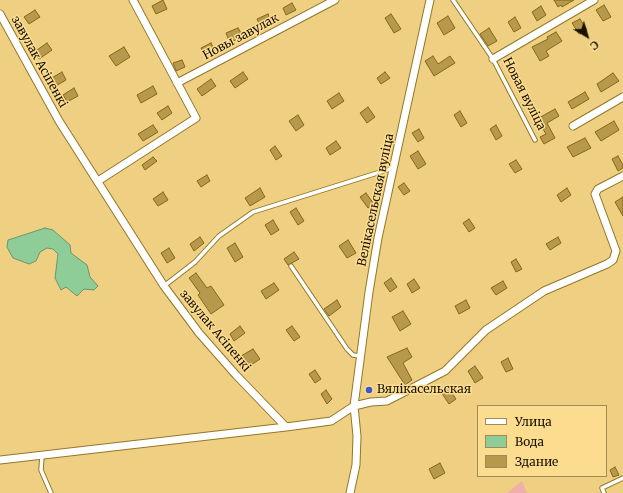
<!DOCTYPE html>
<meta charset="utf-8">
<style>
body{margin:0}
#map{position:relative;width:623px;height:493px;overflow:hidden;background:#efd083;font-family:Merriweather,serif}
canvas{display:block}
.legend{position:absolute;left:477px;top:405px;width:130px;height:72px;box-sizing:border-box;background:#fcdd90;border:1px solid #a18b56;margin:0;padding:5px 7px;list-style:none;font-size:12px;color:#191100}
.legend li{display:flex;align-items:center;gap:8px;height:20px}
.legend b{width:20px;border:1px solid #a18b56}
.north{position:absolute;left:567px;top:16px;width:40px;height:40px;-webkit-text-stroke:3px #fcdd90;paint-order:stroke;rotate:142deg;font-size:11px;font-weight:700;line-height:16px;text-align:center;color:#191100}
.north::after{content:'';display:block;margin:auto;width:14px;height:18px;background:#191100;clip-path:polygon(50% 0,100% 100%,50% 72%,0 100%)}
</style>
<div id="map">
<canvas width="623" height="493"></canvas>
<ul class="legend">
<li><b style="height:5px;background:#fff"></b>Улица</li>
<li><b style="height:11px;background:#8ecd98"></b>Вода</li>
<li><b style="height:11px;background:#b6994d"></b>Здание</li>
</ul>
<div class="north">С</div>
</div>
<script>
const ctx = document.querySelector('canvas').getContext('2d');
ctx.lineJoin = 'round';
function fill(path, color) {
  ctx.fillStyle = color;
  ctx.fill(path, 'evenodd');
}
function shape(rows) {
  const path = new Path2D();
  for (const r of rows) {
    path.moveTo(r[0], r[1]);
    for (let i = 2; i < r.length; i += 2) path.lineTo(r[i], r[i + 1]);
  }
  return path;
}
function stroke(path, color, width, dash) {
  ctx.strokeStyle = color;
  ctx.lineWidth = width;
  ctx.lineCap = dash ? 'butt' : 'round';
  ctx.setLineDash(dash || []);
  ctx.stroke(path);
}
function drawText(font, color, halo, rows, align = 'center') {
  ctx.font = font + ' Merriweather,serif';
  ctx.lineWidth = 3;
  ctx.setLineDash([]);
  ctx.textBaseline = 'middle';
  ctx.strokeStyle = halo;
  ctx.fillStyle = color;
  for (const [text, x, y, turn = 0] of rows) {
    ctx.save();
    ctx.translate(x, y);
    ctx.rotate((+turn || 0) * Math.PI / 180);
    ctx.textAlign = isNaN(turn) ? turn : align;
    if (halo) ctx.strokeText(text, 0, 0);
    ctx.fillText(text, 0, 0);
    ctx.restore();
  }
}
const green = shape([
 [522,481,527,493,507,493]
]);
const water = shape([
 [45,228,53,230,70,245,71,253,87,265,90,277,98,286,94,290,84,289,77,296,66,287,61,290,55,278,58,254,53,249,47,248,40,252,36,261,29,264,13,258,7,247,8,240,45,228]
]);
const building = shape([
 [163,0,167,9,156,14,152,6,163,0],
 [554,0,574,0,562,7,561,5,558,7,554,0],
 [292,3,296,10,286,15,283,8,292,3],
 [604,5,611,17,603,21,596,10,604,5],
 [541,6,546,15,537,21,532,12,541,6],
 [35,10,40,17,29,24,24,17,35,10],
 [268,14,272,23,261,28,257,19,268,14],
 [391,14,401,29,394,33,385,18,391,14],
 [448,16,455,28,444,35,437,23,448,16],
 [515,17,521,28,514,32,508,22,515,17],
 [580,19,587,30,579,34,572,23,580,19],
 [238,28,243,36,230,43,226,33,238,28],
 [489,28,497,41,488,46,480,34,489,28],
 [556,32,562,41,546,51,549,56,540,61,532,47,548,39,547,37,556,32],
 [47,43,52,50,39,59,34,52,47,43],
 [211,43,215,51,205,56,201,48,211,43],
 [124,47,130,57,116,66,109,56,124,47],
 [433,56,438,64,450,56,455,63,434,76,425,61,433,56],
 [182,60,185,67,176,71,173,63,182,60],
 [62,72,66,80,54,87,50,79,62,72],
 [243,72,248,79,235,88,230,81,243,72],
 [385,72,390,78,381,84,377,78,385,72],
 [613,73,619,81,601,92,597,84,613,73],
 [211,79,216,86,202,96,197,89,211,79],
 [153,86,157,94,141,103,137,95,153,86],
 [74,88,78,96,67,102,63,95,74,88],
 [585,92,589,99,572,109,568,102,585,92],
 [339,93,344,101,332,109,327,101,339,93],
 [168,106,172,113,162,120,157,113,168,106],
 [368,107,375,117,367,123,360,113,368,107],
 [555,109,559,116,547,123,555,138,544,144,540,137,546,134,537,119,555,109],
 [460,111,467,123,461,127,454,115,460,111],
 [298,115,304,125,296,131,289,121,298,115],
 [614,121,619,130,601,141,595,132,614,121],
 [153,125,158,132,143,141,138,134,153,125],
 [496,125,502,136,496,140,490,129,496,125],
 [419,129,424,138,418,142,412,133,419,129],
 [585,138,591,148,573,157,567,147,585,138],
 [336,141,341,148,330,155,326,148,336,141],
 [275,146,282,156,276,160,270,150,275,146],
 [418,151,426,164,418,169,410,156,418,151],
 [618,156,623,165,623,168,618,171,612,159,618,156],
 [153,157,157,161,145,170,142,165,153,157],
 [516,160,522,169,515,173,509,164,516,160],
 [207,175,210,181,201,187,197,181,207,175],
 [404,183,410,191,404,195,398,187,404,183],
 [260,188,265,197,250,206,245,198,260,188],
 [567,188,571,195,561,202,557,195,567,188],
 [163,192,168,200,158,206,153,199,163,192],
 [366,193,374,204,368,208,360,197,366,193],
 [623,197,623,216,615,202,623,197],
 [296,208,304,221,298,225,290,212,296,208],
 [469,219,475,228,469,232,463,223,469,219],
 [273,220,279,230,271,235,265,225,273,220],
 [200,237,204,243,194,251,190,244,200,237],
 [558,237,561,243,550,250,546,244,558,237],
 [348,240,356,253,347,258,339,246,348,240],
 [235,243,243,257,235,262,227,248,235,243],
 [169,248,175,258,167,263,161,253,169,248],
 [294,252,299,259,288,265,284,259,294,252],
 [516,259,522,269,516,272,511,262,516,259],
 [196,273,207,288,211,286,224,305,211,314,198,295,200,293,189,278,196,273],
 [391,278,397,287,390,292,384,283,391,278],
 [414,279,420,288,412,293,407,284,414,279],
 [503,281,507,288,496,295,491,288,503,281],
 [274,283,279,290,266,299,261,291,274,283],
 [337,300,341,307,329,316,324,309,337,300],
 [466,300,470,308,459,314,455,306,466,300],
 [403,311,411,324,400,331,392,317,403,311],
 [240,326,245,333,234,341,230,334,240,326],
 [292,326,300,337,294,341,286,330,292,326],
 [407,348,412,357,403,363,412,380,405,385,387,357,407,348],
 [253,349,260,359,248,367,241,356,253,349],
 [508,358,513,369,506,372,501,362,508,358],
 [475,366,483,378,475,383,468,371,475,366],
 [315,370,321,379,315,383,309,374,315,370],
 [448,387,456,399,449,404,441,392,448,387],
 [326,390,332,399,327,404,321,394,326,390],
 [440,463,445,473,434,479,429,469,440,463],
 [615,467,619,475,613,477,610,470,615,467]
]);
const service = shape([
 [453,0,493,59,535,140],
 [291,266,347,349,353,355,360,356],
 [164,286,195,262,219,236,253,212,393,168],
 [42,456,41,470,51,493],
 [604,493,602,488,623,478]
]);
const minor = shape([
 [0,14,59,121,164,286,199,333,236,375,286,427,331,421,354,406,371,402,387,401,445,371,486,330,544,291,607,264,613,260,616,251,595,194,598,189,623,176],
 [493,59,594,0],
 [177,83,335,0],
 [573,126,623,97],
 [98,181,196,118,133,0],
 [0,460,286,427],
 [350,493,356,465,357,436,354,406,369,292,378,238,430,0]
]);
const markers = [
 [369,390,4,"#3b57c9"]
];
const streetNames = [
 ["Новы завулак",241,37,-28],
 ["завулак Асіпенкі",39,62,61],
 ["Новая вуліца",524,94,63],
 ["Велікасельская вуліца",376,200,-78],
 ["завулак Асіпенкі",215,331,50]
];
const poiNames = [
 ["Вялікасельская",377,390]
];
fill(green, '#eeb0a7');
fill(water, '#8ecd98');
stroke(water, '#6b956a', 1);
fill(building, '#b6994d');
stroke(building, '#846813', 1);
stroke(service, '#937727', 5.5);
stroke(minor, '#937727', 9);
stroke(service, '#fff', 3.5);
stroke(minor, '#fff', 7);
for (const [x, y, r, color] of markers) {
  const dot = new Path2D();
  dot.arc(x, y, r, 0, 2 * Math.PI);
  ctx.fillStyle = color;
  ctx.fill(dot);
  stroke(dot, '#fcdd90', 1.5);
}
drawText('12px', '#191100', '#fcdd90', streetNames);
drawText('12px', '#191100', '#fcdd90', poiNames, 'left');
</script>
